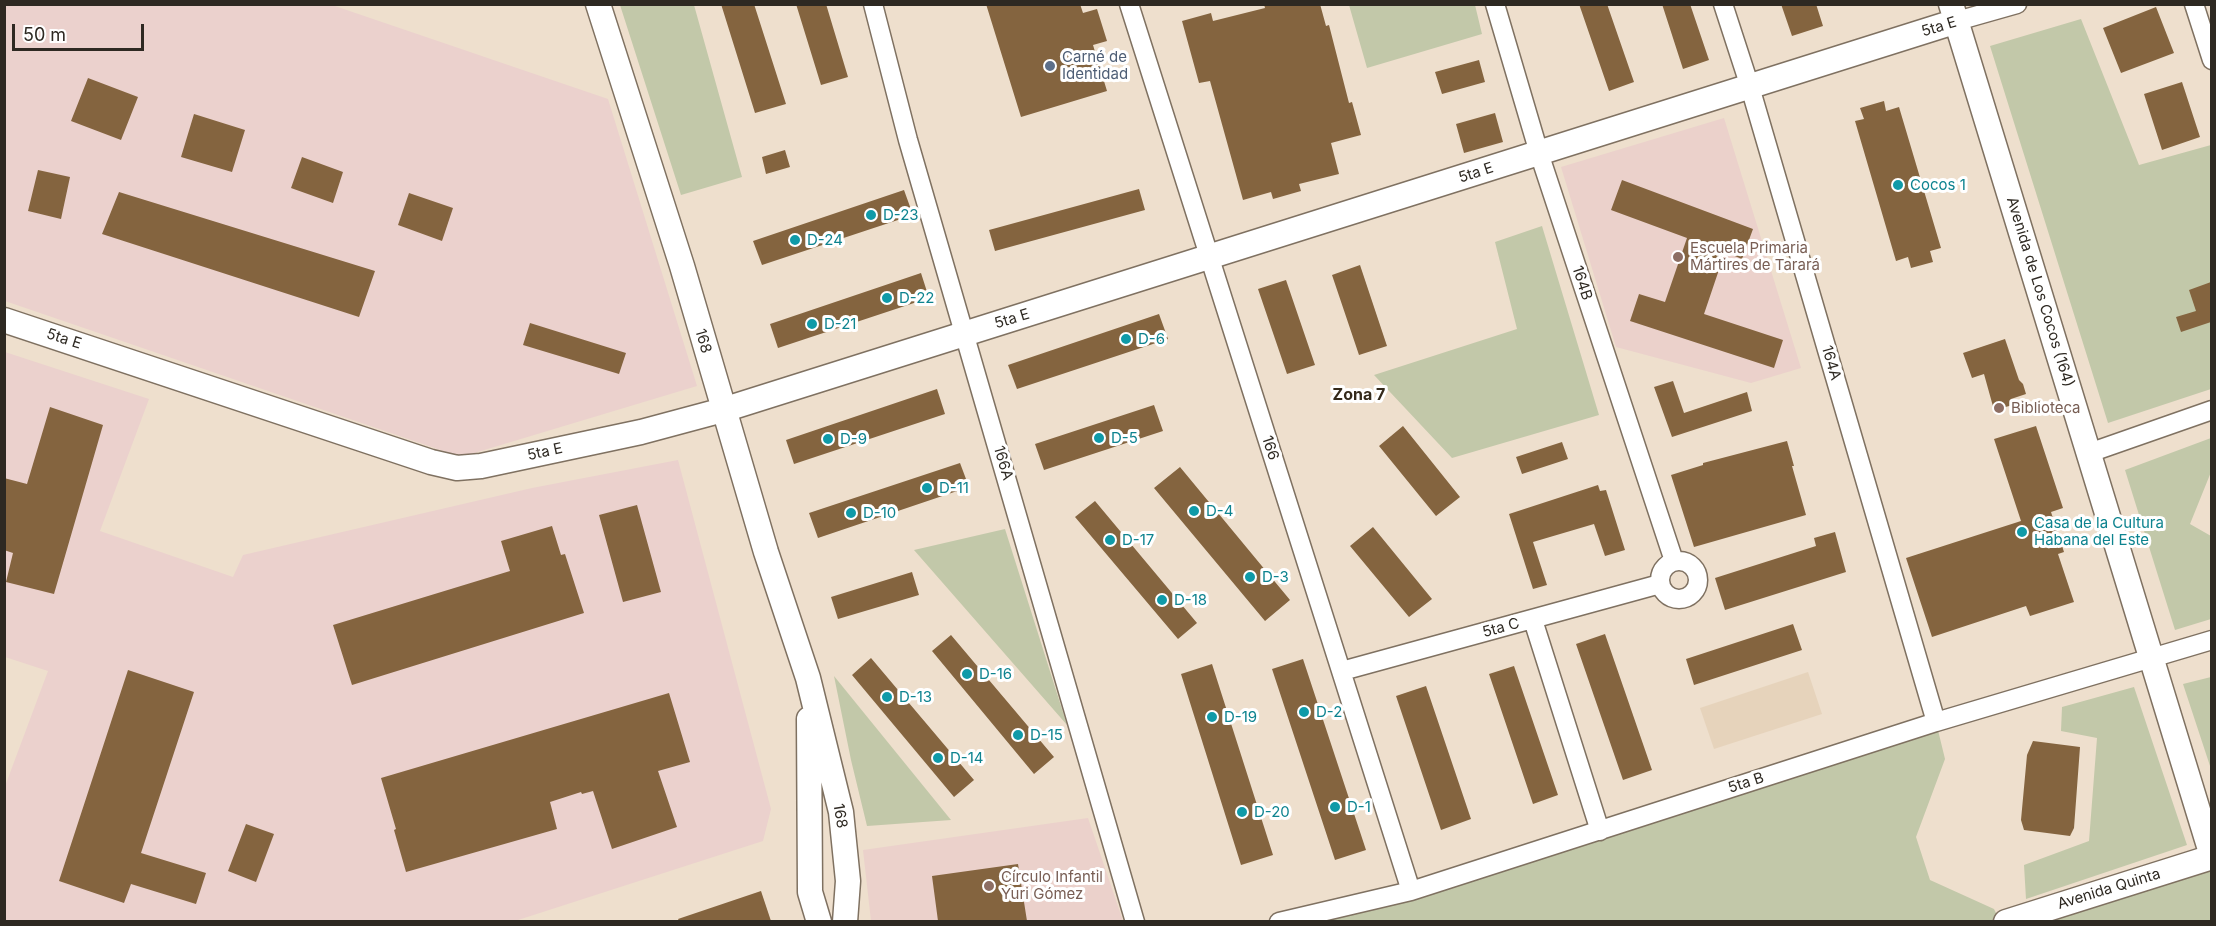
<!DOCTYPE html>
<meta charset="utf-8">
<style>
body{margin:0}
#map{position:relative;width:2216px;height:926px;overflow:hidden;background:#eedfcd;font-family:Inter,sans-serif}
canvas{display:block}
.frame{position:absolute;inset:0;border:6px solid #2e2922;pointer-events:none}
.scale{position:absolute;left:12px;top:24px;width:132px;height:27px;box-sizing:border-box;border:3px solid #2e2922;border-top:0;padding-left:8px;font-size:18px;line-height:21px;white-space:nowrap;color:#2e2922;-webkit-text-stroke:4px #fff;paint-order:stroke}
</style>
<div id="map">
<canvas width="2216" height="926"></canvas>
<div class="frame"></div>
<div class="scale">50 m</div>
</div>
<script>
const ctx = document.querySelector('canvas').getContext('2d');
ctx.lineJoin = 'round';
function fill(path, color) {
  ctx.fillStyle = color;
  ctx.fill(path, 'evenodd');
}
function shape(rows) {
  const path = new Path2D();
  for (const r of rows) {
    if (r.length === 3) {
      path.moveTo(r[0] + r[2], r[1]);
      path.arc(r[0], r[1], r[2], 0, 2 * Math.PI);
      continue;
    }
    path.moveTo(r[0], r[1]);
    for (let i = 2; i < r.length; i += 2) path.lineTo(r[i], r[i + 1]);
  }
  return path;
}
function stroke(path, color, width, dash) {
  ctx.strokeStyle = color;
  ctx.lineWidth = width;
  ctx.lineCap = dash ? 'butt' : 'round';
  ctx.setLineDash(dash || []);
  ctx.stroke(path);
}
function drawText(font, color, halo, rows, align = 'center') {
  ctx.font = font + ' Inter,sans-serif';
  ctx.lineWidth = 6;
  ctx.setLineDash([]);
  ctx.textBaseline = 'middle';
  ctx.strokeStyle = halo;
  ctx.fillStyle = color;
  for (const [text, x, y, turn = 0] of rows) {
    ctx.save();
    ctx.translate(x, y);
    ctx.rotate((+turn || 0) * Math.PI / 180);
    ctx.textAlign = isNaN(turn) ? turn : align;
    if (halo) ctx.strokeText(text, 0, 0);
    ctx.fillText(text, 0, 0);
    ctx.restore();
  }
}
const built = shape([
 [1808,672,1822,714,1714,749,1700,708]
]);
const industrial = shape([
 [4,5,332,5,608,99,697,386,461,457,5,301],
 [5,352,149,399,100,531,233,577,243,555,532,488,678,460,771,809,763,841,515,921,5,922,4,789,48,671,5,657]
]);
const education = shape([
 [1724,118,1801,368,1751,383,1616,347,1561,167],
 [1088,818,1123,921,871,921,863,850]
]);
const green = shape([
 [620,5,694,5,742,177,681,195],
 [1349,5,1475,5,1482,34,1367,68],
 [2081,19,2139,165,2211,145,2211,389,2108,423,1990,46],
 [1542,226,1599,415,1452,458,1374,375,1517,329,1495,242],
 [2211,438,2211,472,2190,524,2211,536,2211,619,2175,630,2125,470],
 [1005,529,1067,725,914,550],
 [834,676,951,820,867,826,851,760],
 [2211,677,2212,677,2211,769,2183,684],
 [2134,687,2187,845,2026,899,2024,865,2089,841,2097,738,2061,731,2062,707],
 [1936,722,1945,759,1916,837,1930,880,1994,909,2000,921,1279,922],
 [2211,857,2211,921,2006,922]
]);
const building = shape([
 [721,4,754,4,786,104,755,113],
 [796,4,826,4,848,77,821,85],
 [986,4,1080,4,1083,13,1097,9,1107,41,1093,45,1107,91,1021,117],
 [1264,4,1320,4,1326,26,1329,25,1349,103,1352,102,1361,135,1331,143,1339,174,1299,184,1301,191,1273,199,1271,192,1243,200,1210,81,1199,83,1182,21,1211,13,1213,21,1265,8],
 [1579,4,1607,4,1634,82,1609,91],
 [1662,4,1690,4,1709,60,1683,69],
 [1781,4,1816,4,1823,26,1792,36],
 [2156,7,2174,53,2121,73,2103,28],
 [1479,60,1485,82,1442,94,1435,72],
 [88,78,138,97,121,140,71,121],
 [2182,82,2200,137,2162,150,2144,94],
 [1884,101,1886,111,1899,107,1941,248,1930,251,1933,262,1911,268,1908,257,1896,261,1855,121,1864,119,1860,108],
 [1495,113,1503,142,1464,153,1456,124],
 [194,114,245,130,232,172,181,157],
 [785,150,790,167,766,174,762,157],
 [302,157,343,172,333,203,291,188],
 [38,170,70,177,61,219,28,211],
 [1622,180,1753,229,1742,259,1725,252,1704,314,1783,340,1774,368,1630,321,1639,294,1665,302,1687,238,1611,210],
 [1139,189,1145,210,995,251,989,230],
 [904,190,913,215,762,265,753,241],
 [119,192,375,271,359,317,102,234],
 [409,193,453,208,442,241,398,225],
 [1360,265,1387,346,1359,355,1332,275],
 [921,273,929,298,778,348,770,324],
 [1286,280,1315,365,1287,374,1258,289],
 [2211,282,2211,322,2181,332,2176,317,2196,311,2189,290],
 [1159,314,1168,339,1017,389,1008,365],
 [530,323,626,353,619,374,523,345],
 [2005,339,2019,380,2023,384,2026,394,2011,399,2013,405,1994,410,1984,374,1972,378,1963,353],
 [1673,381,1684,413,1747,392,1752,411,1672,437,1654,387],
 [937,389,945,414,794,464,786,440],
 [1154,405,1163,431,1044,470,1035,444],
 [50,407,103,425,54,594,6,582,13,553,4,550,4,478,27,484],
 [1403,426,1460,497,1436,516,1379,446],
 [2036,426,2063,508,2051,512,2064,552,2058,554,2074,602,2030,616,2026,606,1932,637,1906,558,2021,521,1994,439],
 [1787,441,1794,466,1792,466,1806,515,1694,547,1671,475,1703,465,1703,463],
 [1562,442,1568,459,1522,474,1516,457],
 [960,463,969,487,818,538,809,513],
 [1180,467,1290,600,1265,621,1154,488],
 [1598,485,1600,491,1606,490,1625,550,1605,556,1594,524,1533,542,1547,585,1533,589,1509,514],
 [1095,501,1197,623,1178,639,1075,517],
 [637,505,661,592,623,602,599,515],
 [552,526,561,555,565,554,584,613,352,685,333,625,510,571,501,541],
 [1373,527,1432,599,1409,617,1350,546],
 [1835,532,1846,572,1725,610,1715,578,1816,546,1814,538],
 [912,572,919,595,838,619,831,597],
 [1793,624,1802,650,1694,685,1686,659],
 [1605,634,1652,770,1623,780,1576,644],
 [951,635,1054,757,1034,774,932,651],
 [871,658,974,780,954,797,852,675],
 [1303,659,1366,850,1335,860,1272,669],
 [1212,664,1273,855,1241,865,1181,674],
 [1514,666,1558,795,1533,804,1489,674],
 [128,670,194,692,141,853,206,873,196,904,131,884,124,903,59,881],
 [1426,686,1471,819,1441,830,1396,696],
 [669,693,690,762,658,771,677,827,612,849,593,791,582,794,581,792,550,802,557,829,406,872,394,830,396,829,381,778],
 [2033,741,2080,747,2074,828,2070,836,2024,830,2021,820,2027,755],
 [246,824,274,834,256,882,228,871],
 [1018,864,1027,921,938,921,932,876],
 [761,891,771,921,679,921,678,919]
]);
const street = shape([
 [873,4,908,140,1135,922],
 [1129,4,1411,891],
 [1495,4,1539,153,1674,561],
 [1723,4,1750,87,1936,722],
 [2194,4,2212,60],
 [1957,21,2017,4],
 [2089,453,2212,410],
 [1679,580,19],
 [1533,620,1600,831],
 [1342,671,1660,584],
 [1279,922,1411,891,1936,722,2212,640]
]);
const secondary = shape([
 [598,4,682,266,766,552,808,678,841,812,848,881,845,922],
 [1951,4,2212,856],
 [4,320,431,462,457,468,481,466,641,432,723,410,1957,21],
 [809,719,810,892,819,922],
 [2006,922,2212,857]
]);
const markers = [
 [1050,66,6,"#5c6f8a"],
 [1898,185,6,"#0f9aa8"],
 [871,215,6,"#0f9aa8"],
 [795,240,6,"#0f9aa8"],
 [1678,257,6,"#8d6e63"],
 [887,298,6,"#0f9aa8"],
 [812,324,6,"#0f9aa8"],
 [1126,339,6,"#0f9aa8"],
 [1999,408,6,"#8d6e63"],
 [1099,438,6,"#0f9aa8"],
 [828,439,6,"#0f9aa8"],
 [927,488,6,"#0f9aa8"],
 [1194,511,6,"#0f9aa8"],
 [851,513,6,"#0f9aa8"],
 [2022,532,6,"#0f9aa8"],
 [1110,540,6,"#0f9aa8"],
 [1250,577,6,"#0f9aa8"],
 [1162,600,6,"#0f9aa8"],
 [967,674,6,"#0f9aa8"],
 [887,697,6,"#0f9aa8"],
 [1304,712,6,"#0f9aa8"],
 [1212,717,6,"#0f9aa8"],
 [1018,735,6,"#0f9aa8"],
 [938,758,6,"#0f9aa8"],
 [1335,807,6,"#0f9aa8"],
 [1242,812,6,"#0f9aa8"],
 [989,886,6,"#8d6e63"]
];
const streetNames = [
 ["5ta E",1939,27,-17],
 ["5ta E",1476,173,-18],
 ["164B",1582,283,72],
 ["Avenida de Los Cocos (164)",2040,292,73],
 ["5ta E",1012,319,-17],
 ["5ta E",64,339,18],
 ["168",703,341,74],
 ["164A",1831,363,74],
 ["166",1270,448,72],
 ["5ta E",545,452,-12],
 ["166A",1003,463,74],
 ["5ta C",1501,628,-15],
 ["5ta B",1746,783,-18],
 ["168",840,816,81],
 ["Avenida Quinta",2109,889,-17]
];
const serviceNames = [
 ["Carné de",1062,57],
 ["Identidad",1062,74]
];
const cultureNames = [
 ["Cocos 1",1910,185],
 ["D-23",883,215],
 ["D-24",807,240],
 ["D-22",899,298],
 ["D-21",824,324],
 ["D-6",1138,339],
 ["D-5",1111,438],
 ["D-9",840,439],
 ["D-11",939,488],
 ["D-4",1206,511],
 ["D-10",863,513],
 ["Casa de la Cultura",2034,523],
 ["Habana del Este",2034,540],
 ["D-17",1122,540],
 ["D-3",1262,577],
 ["D-18",1174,600],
 ["D-16",979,674],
 ["D-13",899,697],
 ["D-2",1316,712],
 ["D-19",1224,717],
 ["D-15",1030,735],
 ["D-14",950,758],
 ["D-1",1347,807],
 ["D-20",1254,812]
];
const educationNames = [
 ["Escuela Primaria",1690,248],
 ["Mártires de Tarará",1690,265],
 ["Biblioteca",2011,408],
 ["Círculo Infantil",1001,877],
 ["Yuri Gómez",1001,894]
];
const neighbourhoodNames = [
 ["Zona 7",1359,395]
];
fill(built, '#e6d3bb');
fill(industrial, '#ebd1cd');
fill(education, '#ebd1cb');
fill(green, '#c2c8a9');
fill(building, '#84643f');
stroke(street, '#7f7161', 21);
stroke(secondary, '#7f7161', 27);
stroke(street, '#fff', 18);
stroke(secondary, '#fff', 24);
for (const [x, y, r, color] of markers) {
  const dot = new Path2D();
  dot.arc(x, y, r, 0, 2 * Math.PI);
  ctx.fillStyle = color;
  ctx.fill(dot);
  stroke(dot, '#fff', 2);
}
drawText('15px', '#2e2922', '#fff', streetNames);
drawText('15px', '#4e5e75', '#fff', serviceNames, 'left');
drawText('15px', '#0d838f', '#fff', cultureNames, 'left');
drawText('15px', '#785e54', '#fff', educationNames, 'left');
drawText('bold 16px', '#34291a', '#fff', neighbourhoodNames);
</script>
